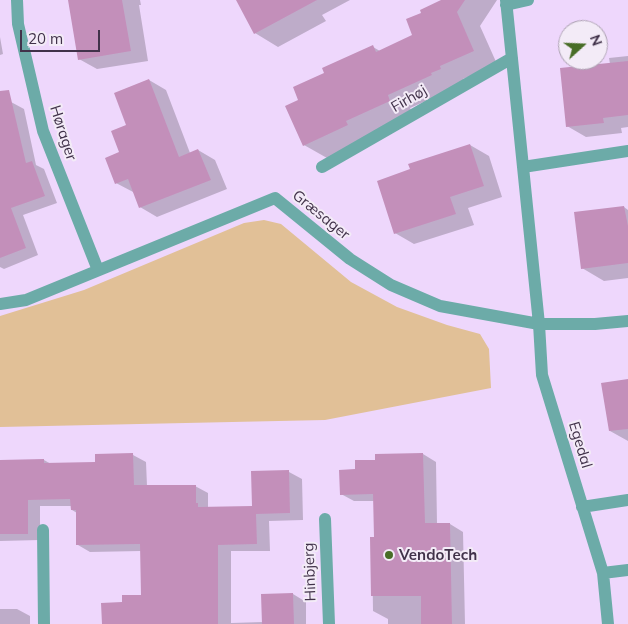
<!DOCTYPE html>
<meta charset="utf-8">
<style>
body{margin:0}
#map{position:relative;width:628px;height:624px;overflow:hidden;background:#eed7fc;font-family:Mulish,sans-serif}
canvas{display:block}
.north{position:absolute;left:558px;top:20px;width:50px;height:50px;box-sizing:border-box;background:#f3ebf7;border:1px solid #aca1b2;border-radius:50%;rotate:70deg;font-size:14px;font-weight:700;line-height:20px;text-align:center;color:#41324a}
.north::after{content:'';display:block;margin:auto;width:18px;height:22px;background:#486d27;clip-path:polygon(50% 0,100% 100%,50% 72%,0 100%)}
.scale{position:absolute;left:20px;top:30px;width:80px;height:22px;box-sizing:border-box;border:2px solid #41324a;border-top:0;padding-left:6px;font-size:15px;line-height:18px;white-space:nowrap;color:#41324a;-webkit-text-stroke:4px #f3ebf7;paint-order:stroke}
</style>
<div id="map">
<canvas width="628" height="624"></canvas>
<div class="north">N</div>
<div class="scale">20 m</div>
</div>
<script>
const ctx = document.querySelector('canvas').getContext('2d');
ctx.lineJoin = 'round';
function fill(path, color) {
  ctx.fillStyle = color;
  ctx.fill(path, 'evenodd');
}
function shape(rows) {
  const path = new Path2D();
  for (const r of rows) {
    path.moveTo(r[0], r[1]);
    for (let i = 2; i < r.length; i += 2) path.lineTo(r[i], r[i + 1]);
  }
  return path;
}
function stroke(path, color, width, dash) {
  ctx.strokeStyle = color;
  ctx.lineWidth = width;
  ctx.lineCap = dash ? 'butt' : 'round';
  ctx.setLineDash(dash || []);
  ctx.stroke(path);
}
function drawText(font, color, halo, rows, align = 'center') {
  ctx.font = font + ' Mulish,sans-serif';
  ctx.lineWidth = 4;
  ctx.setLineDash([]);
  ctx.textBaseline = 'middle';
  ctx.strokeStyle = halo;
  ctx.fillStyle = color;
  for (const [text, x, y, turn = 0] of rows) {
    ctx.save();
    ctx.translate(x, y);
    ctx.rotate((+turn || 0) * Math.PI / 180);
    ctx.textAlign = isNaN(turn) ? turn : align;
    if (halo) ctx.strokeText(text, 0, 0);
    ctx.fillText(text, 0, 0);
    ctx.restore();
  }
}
const green = shape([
 [264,220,281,224,351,282,397,307,447,325,480,334,489,349,491,388,325,420,0,427,0,316,84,290,244,223]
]);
const shadow = shape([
 [69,0,140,0,141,5,139,5,148,61,97,69,79,59],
 [237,0,350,0,322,15,326,21,278,47,255,33],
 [444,0,497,0,480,26,497,64,463,79,464,82,455,88,410,108,413,114,327,158,304,145,300,100,326,73,373,47,380,51,414,36,423,13],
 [0,37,3,54,0,55],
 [628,56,628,127,621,128,622,133,586,137,567,126,610,64,609,58],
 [149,80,166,90,190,153,198,150,215,160,227,189,157,217,140,207,135,193,116,183,128,126],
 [11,102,24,109,36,165,44,169,57,203,23,215,38,255,4,269,0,267,0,105],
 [470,145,489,156,502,197,468,208,474,225,414,244,395,233],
 [624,207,628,210,628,278,604,281,582,268],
 [628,380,628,441,610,431],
 [423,454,436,462,437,524,450,524,463,532,465,624,388,624,388,619,373,611,372,539,376,538,374,501,354,501,341,494,356,470,376,461],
 [133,455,146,462,147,486,195,486,208,493,208,508,253,507,289,472,302,479,303,520,269,521,270,551,231,551,231,623,263,622,293,594,306,602,306,624,103,624,123,603,142,596,141,551,90,552,78,545,77,513,72,510,72,506,40,506,40,540,0,541,0,461,44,460,51,464,96,463],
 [0,609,17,609,30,616,30,624,0,624]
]);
const building = shape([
 [68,0,122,0,131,51,78,60],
 [236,0,317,0,254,34],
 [441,0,465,0,457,12,474,51,440,66,441,69,431,73,432,75,388,95,390,101,346,121,348,125,303,146,285,106,298,100,293,87,324,73,322,68,373,45,376,52,412,35,406,19,421,13,420,10],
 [628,61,628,115,603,118,604,123,566,127,560,68],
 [149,79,179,157,198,149,211,180,139,208,128,179,115,184,105,158,119,152,111,131,126,125,114,93],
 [9,90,26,163,32,161,45,196,11,208,26,248,0,258,0,91],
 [470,144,484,186,450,197,456,214,394,234,377,181,410,169,408,164],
 [624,206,628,226,628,263,581,269,574,212],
 [628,379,628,429,609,431,601,383],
 [133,453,134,485,196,485,196,503,198,503,198,507,252,506,251,471,289,470,290,513,256,514,257,544,218,545,218,624,102,624,101,603,122,602,122,595,141,595,140,544,76,545,76,510,71,510,70,499,28,500,28,534,0,534,0,460,44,459,44,463,95,462,95,454],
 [423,453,425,523,450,523,452,624,421,624,421,596,371,596,370,537,374,537,373,494,340,495,339,470,355,469,355,460,375,460,375,454],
 [293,593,294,624,262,624,261,594]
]);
const lane = shape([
 [539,324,542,375,603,573,608,624],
 [582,507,628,500],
 [603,573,628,570]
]);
const street = shape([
 [17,0,18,24,43,131,98,270],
 [506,0,539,324],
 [506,5,528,0],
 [322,167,512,58],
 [523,167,628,151],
 [0,304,26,300,275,198,350,259,391,285,440,306,539,324,595,324,628,321],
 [325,519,329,624],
 [43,530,44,624]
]);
const markers = [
 [389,555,5,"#486d27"]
];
const streetNames = [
 ["Firhøj",409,99,-30],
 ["Hørager",63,133,72],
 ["Græsager",321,215,39],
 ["Egedal",580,445,73],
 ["Hinbjerg",310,572,-92]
];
const poiNames = [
 ["VendoTech",399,555]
];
fill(green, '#e1c097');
fill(shadow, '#0003');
fill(building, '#c38fba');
stroke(lane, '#6caba8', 12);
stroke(street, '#6caba8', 12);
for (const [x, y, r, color] of markers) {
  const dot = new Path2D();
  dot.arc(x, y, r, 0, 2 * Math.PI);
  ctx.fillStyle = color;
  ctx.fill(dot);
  stroke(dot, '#f3ebf7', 2);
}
drawText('15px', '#41324a', '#f3ebf7', streetNames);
drawText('bold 15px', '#41324a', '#f3ebf7', poiNames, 'left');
</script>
